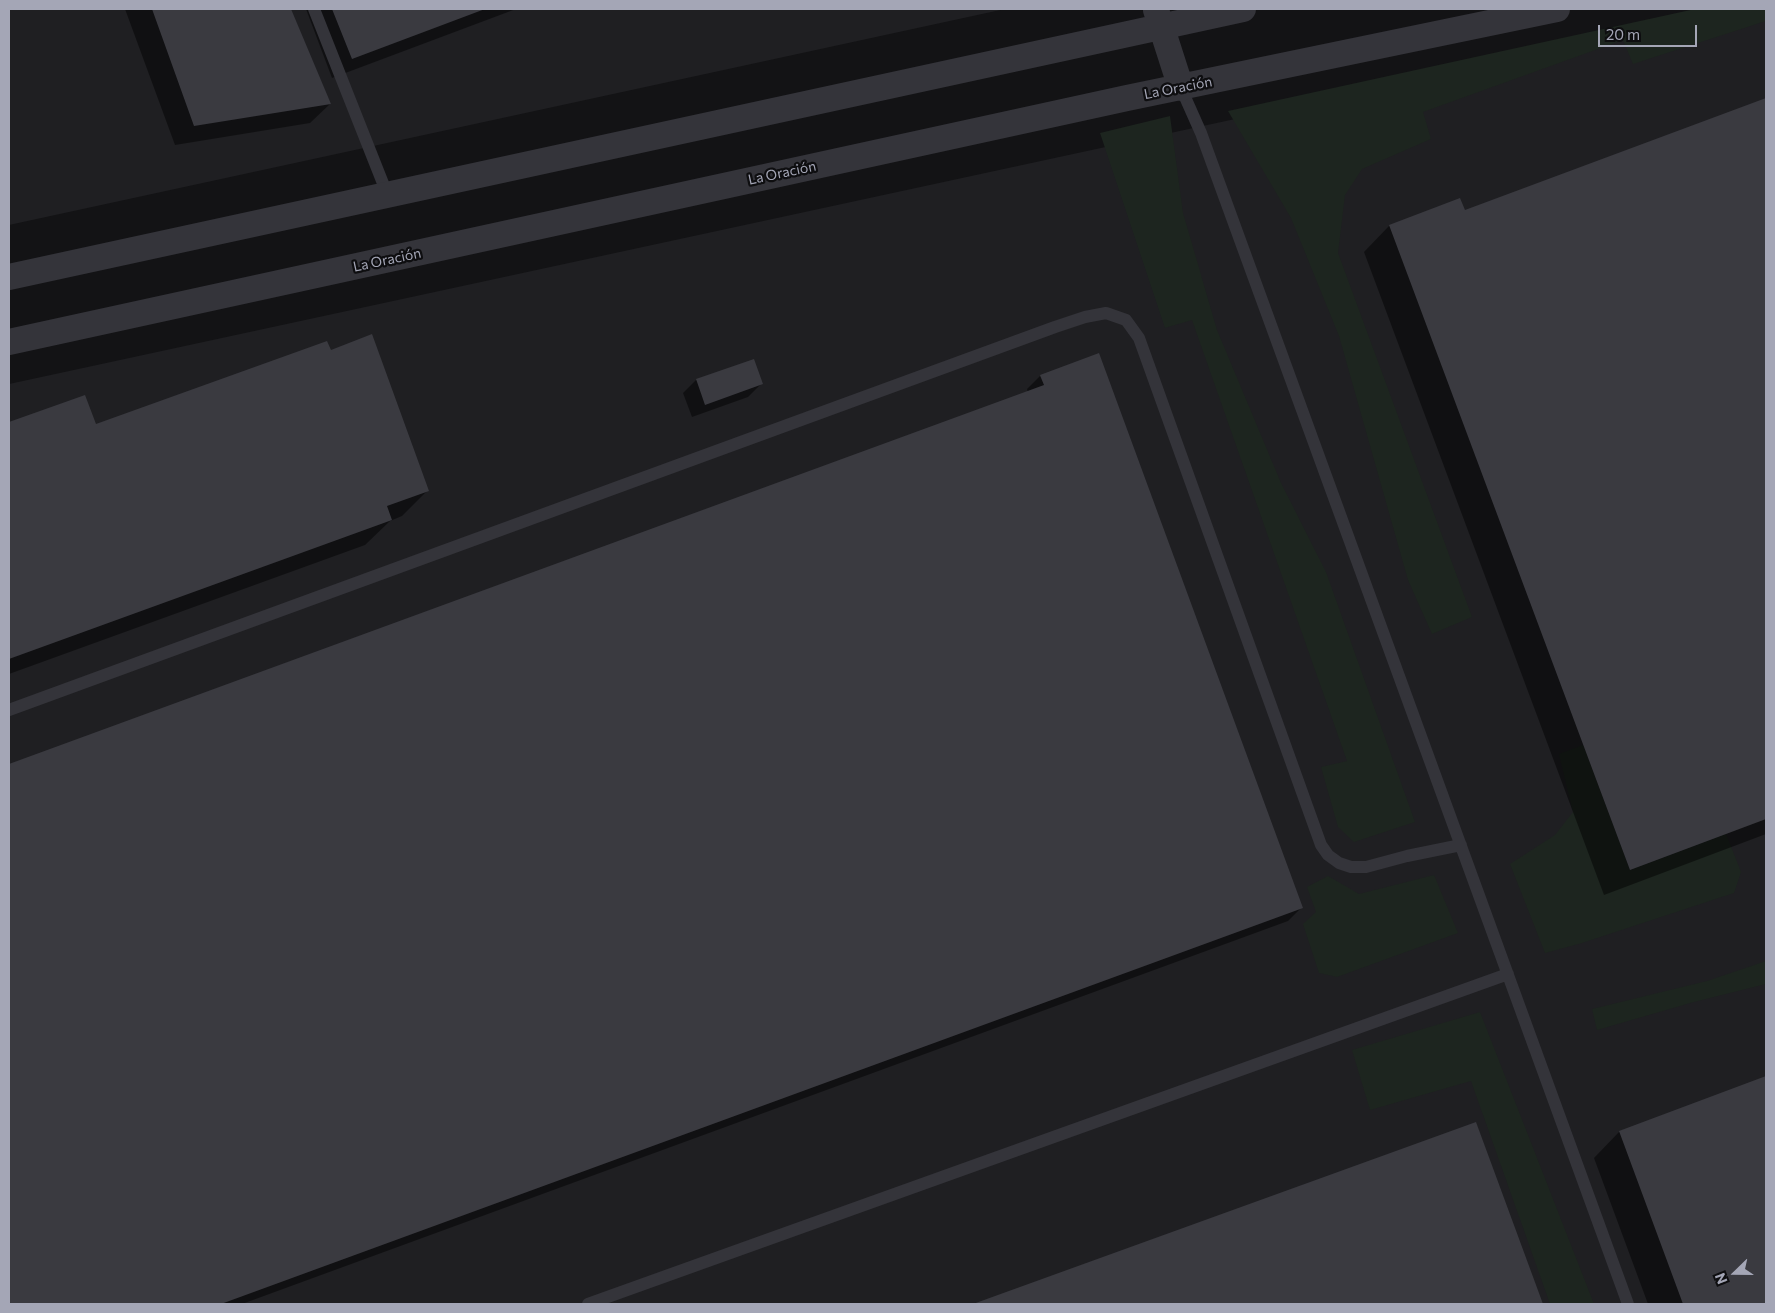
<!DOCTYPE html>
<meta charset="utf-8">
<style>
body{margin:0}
#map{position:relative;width:1775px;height:1313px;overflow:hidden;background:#131315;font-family:Commissioner,sans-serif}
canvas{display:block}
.frame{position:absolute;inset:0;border:10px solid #a4a6b6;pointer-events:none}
.north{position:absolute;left:1710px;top:1248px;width:50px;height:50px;-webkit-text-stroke:4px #0e0e10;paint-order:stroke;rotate:248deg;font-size:14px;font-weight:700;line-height:20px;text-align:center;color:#a4a6b6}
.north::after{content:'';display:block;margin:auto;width:18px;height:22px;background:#a4a6b6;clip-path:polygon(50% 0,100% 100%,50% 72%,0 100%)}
.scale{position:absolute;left:1598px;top:25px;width:99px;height:22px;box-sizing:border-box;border:2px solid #a4a6b6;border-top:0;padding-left:6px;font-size:15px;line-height:18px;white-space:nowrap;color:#a4a6b6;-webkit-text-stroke:4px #0e0e10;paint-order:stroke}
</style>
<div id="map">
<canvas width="1775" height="1313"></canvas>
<div class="frame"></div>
<div class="north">N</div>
<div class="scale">20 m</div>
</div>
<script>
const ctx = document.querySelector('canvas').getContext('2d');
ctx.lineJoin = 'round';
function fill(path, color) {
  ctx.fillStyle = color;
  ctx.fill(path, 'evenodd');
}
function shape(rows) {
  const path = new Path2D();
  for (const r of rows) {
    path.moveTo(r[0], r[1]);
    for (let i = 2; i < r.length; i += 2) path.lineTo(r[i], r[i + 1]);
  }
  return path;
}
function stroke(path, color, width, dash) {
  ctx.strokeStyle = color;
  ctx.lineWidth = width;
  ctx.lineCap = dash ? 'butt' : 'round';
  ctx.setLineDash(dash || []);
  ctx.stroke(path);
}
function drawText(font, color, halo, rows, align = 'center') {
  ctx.font = font + ' Commissioner,sans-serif';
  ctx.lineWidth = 4.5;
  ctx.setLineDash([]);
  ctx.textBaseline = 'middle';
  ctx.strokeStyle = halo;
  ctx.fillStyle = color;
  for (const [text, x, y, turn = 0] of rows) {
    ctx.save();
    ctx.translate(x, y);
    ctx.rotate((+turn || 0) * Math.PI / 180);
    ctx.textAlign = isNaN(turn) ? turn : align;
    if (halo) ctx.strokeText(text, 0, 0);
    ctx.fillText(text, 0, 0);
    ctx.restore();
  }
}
const built = shape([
 [9,9,1005,9,9,225],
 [1744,9,1766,9,1766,1304,9,1304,9,384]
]);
const green = shape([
 [1695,9,1766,9,1766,21,1633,64,1623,40,1423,112,1431,139,1362,169,1345,195,1338,253,1472,617,1432,634,1408,580,1339,336,1291,218,1228,111],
 [1170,116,1183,213,1217,330,1281,483,1326,572,1415,822,1354,842,1338,827,1321,767,1347,761,1192,320,1165,328,1100,133],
 [1583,745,1630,870,1726,834,1741,872,1734,893,1582,943,1545,953,1510,864,1555,835,1573,812,1559,754],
 [1434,875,1458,933,1337,977,1319,973,1303,924,1316,912,1307,887,1328,876,1359,894],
 [1766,961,1766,984,1694,1002,1597,1030,1592,1009,1707,981],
 [1480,1012,1594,1304,1550,1304,1471,1081,1370,1110,1352,1050]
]);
const shadow = shape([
 [125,9,289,9,330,104,310,123,175,145],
 [306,9,516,9,332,78],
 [1766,99,1766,834,1604,895,1364,252,1389,226,1460,200,1464,212],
 [330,351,428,490,402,516,390,521,365,545,9,674,9,424,84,396,95,426],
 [1040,376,1301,908,1288,921,242,1304,9,1304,9,765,1028,392,1027,389],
 [696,380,761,384,748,397,692,417,683,393],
 [1766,1078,1766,1304,1648,1304,1594,1158,1619,1132],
 [1476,1123,1541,1304,976,1304]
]);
const building = shape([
 [152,9,291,9,331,104,194,126],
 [332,9,485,9,352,59],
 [1766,98,1766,819,1630,870,1389,225,1460,198,1465,210],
 [372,334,429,491,387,506,392,520,9,659,9,422,85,395,96,424,327,341,331,350],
 [1099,353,1303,908,221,1304,9,1304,9,764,1044,385,1040,375],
 [754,359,763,384,705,405,696,379],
 [1766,1076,1766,1304,1683,1304,1619,1131],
 [1476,1122,1543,1304,973,1304]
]);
const lane = shape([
 [314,9,388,196],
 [1181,88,1201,133,1628,1304],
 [9,710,1055,327,1085,317,1106,313,1126,320,1139,338,1321,845,1328,855,1339,863,1351,867,1366,867,1407,856,1461,845],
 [588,1304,1508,974]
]);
const street = shape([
 [1156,10,1181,88],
 [9,277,1243,9],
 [9,342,1127,98,1557,9]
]);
const streetNames = [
 ["La Oración",1178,88,-11],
 ["La Oración",782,173,-12],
 ["La Oración",387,260,-12]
];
fill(built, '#1f1f22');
fill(green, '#1d251f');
fill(shadow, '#0007');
fill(building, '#3a3a40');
stroke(lane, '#34343a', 12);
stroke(street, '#34343a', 26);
drawText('14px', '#a4a6b6', '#0e0e10', streetNames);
</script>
